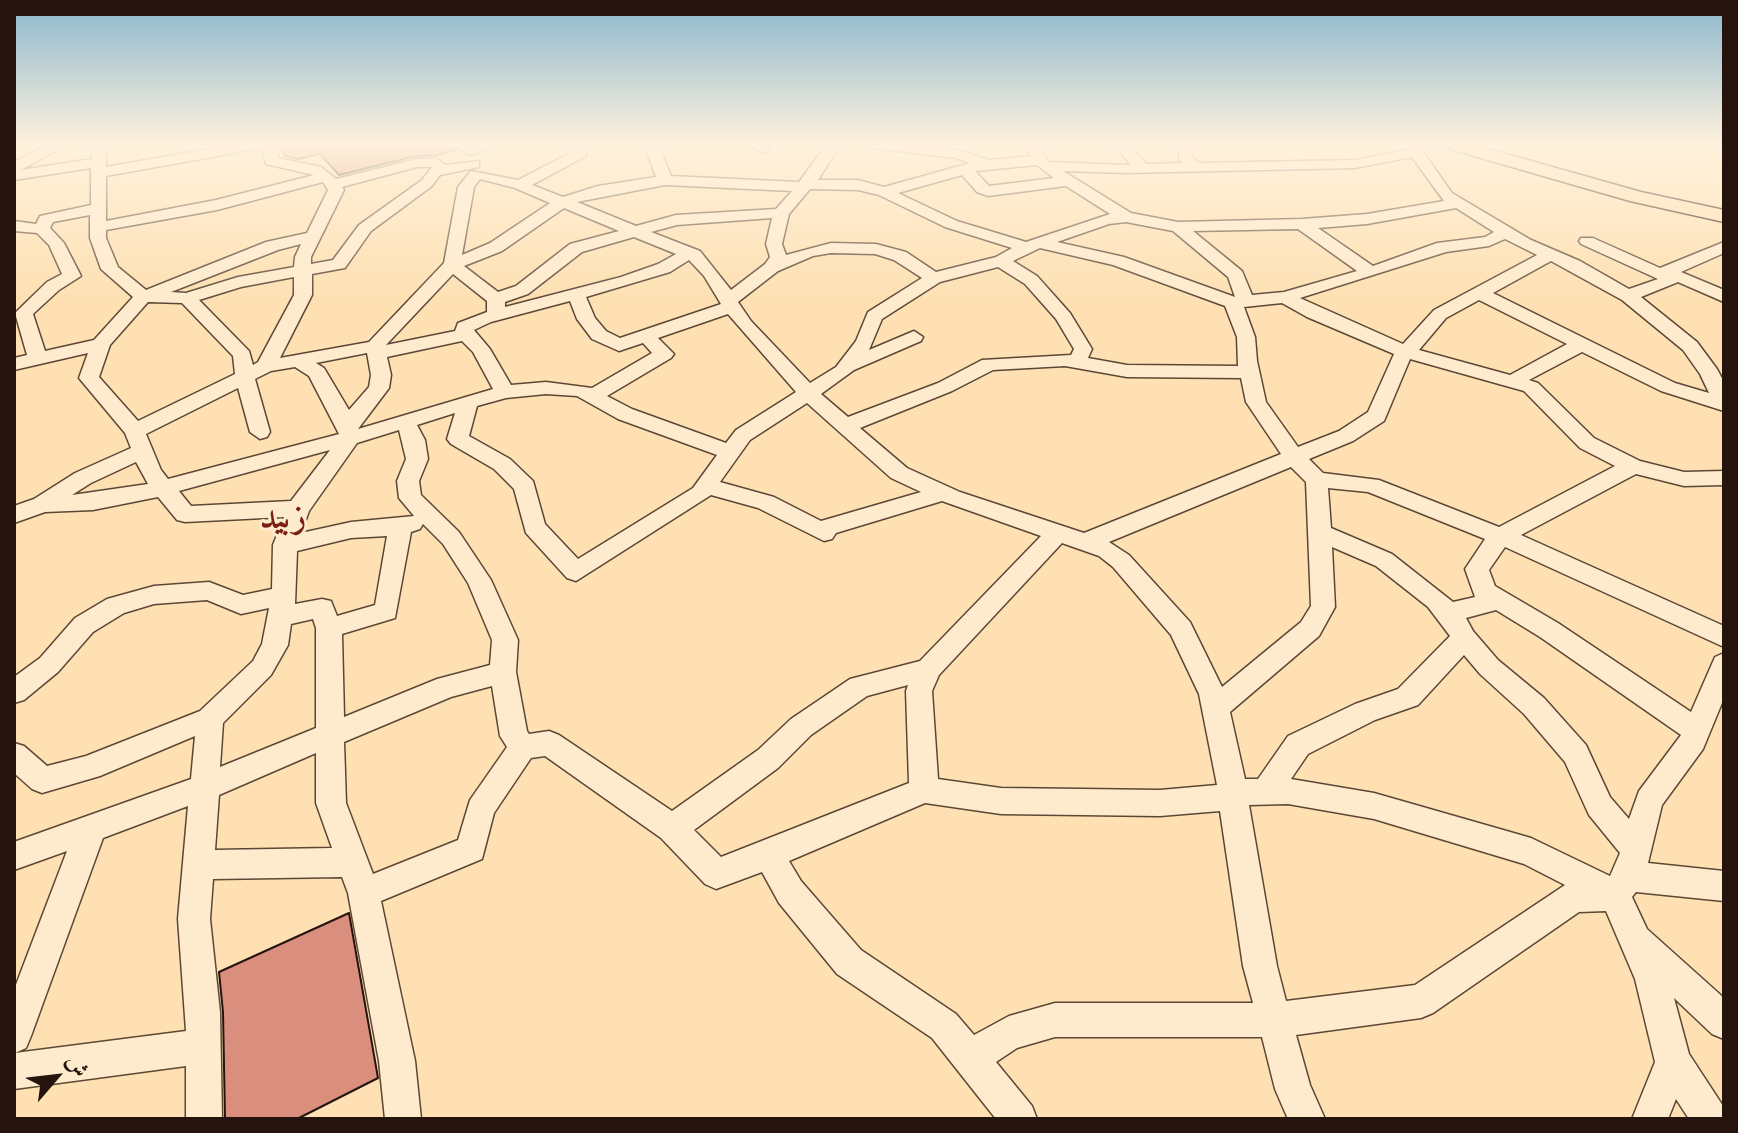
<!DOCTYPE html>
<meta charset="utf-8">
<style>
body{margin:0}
#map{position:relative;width:1738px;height:1133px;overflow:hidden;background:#fee0b2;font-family:"IM FELL French Canon",Amiri,serif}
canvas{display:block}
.frame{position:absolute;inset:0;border:16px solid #25140d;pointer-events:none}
.north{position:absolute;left:16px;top:1037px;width:80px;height:80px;-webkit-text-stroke:6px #feebcd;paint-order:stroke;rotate:62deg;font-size:22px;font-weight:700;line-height:32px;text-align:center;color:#25140d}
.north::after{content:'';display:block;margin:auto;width:28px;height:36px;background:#25140d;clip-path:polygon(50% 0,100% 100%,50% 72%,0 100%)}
</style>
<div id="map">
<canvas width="1738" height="1133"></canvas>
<div class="frame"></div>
<div class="north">ش</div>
</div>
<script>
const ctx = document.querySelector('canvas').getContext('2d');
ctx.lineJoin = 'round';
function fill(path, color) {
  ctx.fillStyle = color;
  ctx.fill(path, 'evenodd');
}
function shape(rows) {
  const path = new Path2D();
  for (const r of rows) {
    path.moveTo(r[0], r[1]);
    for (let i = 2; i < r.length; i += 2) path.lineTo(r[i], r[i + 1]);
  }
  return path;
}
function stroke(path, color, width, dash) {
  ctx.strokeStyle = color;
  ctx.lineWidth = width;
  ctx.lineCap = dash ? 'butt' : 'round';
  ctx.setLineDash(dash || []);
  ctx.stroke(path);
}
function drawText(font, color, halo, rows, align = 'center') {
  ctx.font = font + ' "IM FELL French Canon",Amiri,serif';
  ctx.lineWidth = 6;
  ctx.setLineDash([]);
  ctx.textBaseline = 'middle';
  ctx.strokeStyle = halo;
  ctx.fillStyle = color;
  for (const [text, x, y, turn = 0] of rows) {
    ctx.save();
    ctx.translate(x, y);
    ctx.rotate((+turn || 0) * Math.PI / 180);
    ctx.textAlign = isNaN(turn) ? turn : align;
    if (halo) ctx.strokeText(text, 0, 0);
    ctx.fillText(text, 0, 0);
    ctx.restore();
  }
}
const building = shape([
 [279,144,458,144,459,149,437,155,416,156,339,175,320,154,298,159,285,156,279,144],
 [349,913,378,1078,297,1119,225,1119,223,1012,219,972,349,913]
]);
const minor = shape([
 [49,144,67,144,21,170,92,159,92,144,106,144,106,167,238,144,276,144,278,158,321,167,336,179,417,159,436,158,445,165,479,161,479,167,440,175,432,186,371,231,345,268,312,274,312,295,280,358,369,342,444,263,458,187,471,171,518,180,570,153,568,150,575,144,592,144,586,150,586,156,532,185,563,197,598,186,656,177,644,144,658,144,671,176,799,182,827,144,841,144,818,180,858,180,884,187,970,163,956,158,873,148,866,144,909,144,958,150,989,160,1031,156,1023,144,1037,144,1049,162,1126,165,1130,164,1114,144,1128,144,1146,164,1182,163,1179,159,1180,144,1206,144,1192,150,1193,158,1199,163,1355,160,1412,149,1420,144,1434,144,1424,153,1452,193,1531,240,1580,261,1629,289,1658,279,1581,244,1579,241,1581,238,1593,238,1660,268,1724,242,1724,253,1681,272,1724,290,1724,302,1678,282,1641,297,1697,342,1717,369,1724,382,1724,411,1661,391,1582,352,1529,380,1538,383,1594,438,1640,461,1684,472,1724,471,1724,485,1684,486,1636,474,1521,535,1724,626,1724,647,1505,547,1489,570,1495,586,1558,623,1691,712,1715,657,1724,653,1724,698,1703,749,1662,805,1648,863,1724,871,1724,901,1636,892,1632,897,1647,929,1724,998,1724,1039,1712,1034,1674,998,1689,1054,1723,1106,1724,1119,1689,1119,1676,1099,1668,1119,1632,1119,1655,1062,1635,979,1606,911,1579,912,1433,1013,1421,1018,1296,1035,1310,1085,1325,1119,1288,1119,1275,1089,1262,1037,1055,1037,1017,1048,996,1062,1032,1106,1037,1119,996,1119,932,1038,837,974,779,903,762,872,716,889,705,884,661,838,545,756,531,758,494,813,482,859,381,901,415,1061,421,1119,385,1119,379,1061,348,893,342,877,213,879,210,919,220,1012,222,1119,186,1119,186,1066,14,1089,14,990,67,851,14,870,14,842,191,779,195,736,100,776,42,793,32,789,14,773,14,743,24,746,47,766,86,756,200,711,253,661,262,644,269,608,241,614,207,600,154,604,124,613,93,632,58,672,24,700,14,703,14,677,40,658,75,618,107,599,154,586,209,582,243,595,272,589,273,545,284,517,185,522,177,520,158,497,93,510,45,512,14,523,14,506,34,499,75,473,131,448,125,433,79,378,88,353,14,370,14,358,27,355,15,313,47,282,62,274,49,245,37,233,14,231,14,221,36,224,40,216,91,205,91,168,14,180,14,162,49,144],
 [262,148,266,164,314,175,216,200,106,221,106,176,262,148],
 [1412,157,1444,201,1367,214,1302,219,1178,222,1131,213,1063,171,1126,173,1355,168,1412,157],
 [1037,165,1054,178,989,186,975,171,1037,165],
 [417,167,432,167,422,180,359,225,333,260,311,264,311,257,344,190,342,187,417,167],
 [962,175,977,192,988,196,1066,186,1110,214,1026,242,957,221,898,193,962,175],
 [480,179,515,188,550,203,490,243,462,255,474,187,480,179],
 [323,182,328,190,307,233,266,242,146,290,118,267,106,238,106,230,217,210,323,182],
 [665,185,792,191,776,209,676,215,636,226,577,202,665,185],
 [810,189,858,190,879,195,945,227,1012,248,996,257,936,272,906,252,876,244,831,243,786,255,782,244,789,214,810,189],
 [564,208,619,231,570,244,516,286,498,292,464,266,502,251,564,208],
 [1456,208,1494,232,1485,237,1437,243,1373,266,1318,228,1367,224,1456,208],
 [90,215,90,238,101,269,133,297,94,340,45,351,33,314,59,290,81,276,64,243,50,228,53,222,90,215],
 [772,218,766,244,770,257,765,264,731,290,700,251,651,232,677,225,772,218],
 [1126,222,1173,231,1228,277,1235,297,1124,257,1057,242,1109,224,1126,222],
 [1298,229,1357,271,1284,292,1252,295,1242,271,1193,231,1298,229],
 [634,237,676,254,658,264,621,277,505,307,505,302,528,294,582,252,634,237],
 [1505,239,1537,255,1434,310,1403,344,1300,298,1446,252,1489,246,1505,239],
 [301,244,295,257,294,267,238,277,186,293,171,292,278,250,301,244],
 [1040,248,1113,265,1225,306,1237,337,1238,366,1127,365,1088,358,1092,349,1070,313,1037,276,1013,261,1040,248],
 [831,253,875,254,894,260,922,278,868,312,856,341,836,367,810,383,751,321,738,302,778,271,813,256,831,253],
 [689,260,704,276,721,304,620,338,606,331,595,318,586,297,670,272,689,260],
 [1551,261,1622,300,1683,350,1700,374,1709,393,1675,383,1493,293,1551,261],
 [998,267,1025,284,1056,319,1074,349,1071,355,982,360,938,383,848,417,821,394,854,370,921,341,923,337,914,331,869,350,882,319,940,282,998,267],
 [453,274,487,301,487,312,458,323,455,331,386,345,453,274],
 [294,277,294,295,258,362,253,365,249,351,199,300,241,287,294,277],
 [1479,300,1567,344,1510,375,1419,350,1446,318,1479,300],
 [570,301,577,319,592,339,619,351,643,343,652,353,592,388,546,382,511,385,490,349,474,330,491,322,570,301],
 [148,302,182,303,233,356,235,374,138,421,99,377,110,345,148,302],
 [1282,303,1307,317,1394,354,1368,412,1339,431,1298,447,1266,402,1257,361,1255,337,1244,307,1282,303],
 [728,314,796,392,736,430,726,443,632,409,607,396,671,358,674,354,658,338,728,314],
 [462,341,473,352,493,389,358,429,389,388,391,375,387,357,462,341],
 [367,353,371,375,369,387,349,410,324,368,316,363,367,353],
 [1410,359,1524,391,1580,448,1615,466,1499,527,1379,480,1323,473,1309,459,1353,441,1384,421,1410,359],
 [1065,366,1127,377,1241,378,1246,402,1281,454,1084,533,960,492,907,468,860,428,952,391,993,370,1065,366],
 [295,367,309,376,339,434,168,479,161,470,146,434,238,388,250,432,260,439,267,437,270,432,255,379,271,371,295,367],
 [546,394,577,396,618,419,717,455,693,488,578,559,545,524,533,481,510,459,469,436,477,406,506,398,546,394],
 [807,403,891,478,921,492,821,521,774,497,720,482,750,440,807,403],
 [455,413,447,439,451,444,494,469,514,489,526,533,567,578,576,581,711,495,758,508,824,541,832,539,836,533,942,501,1041,536,920,661,850,679,791,719,758,750,672,811,559,735,549,731,529,734,527,731,516,672,518,640,491,580,459,532,421,495,419,481,428,459,425,440,417,425,455,413],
 [399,430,406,459,397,481,399,498,414,516,351,522,301,533,309,511,357,443,399,430],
 [330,450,291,501,191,506,179,491,330,450],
 [136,462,148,484,72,495,91,483,136,462],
 [1291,467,1306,482,1311,606,1301,622,1222,687,1190,622,1129,555,1109,542,1291,467],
 [1328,488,1368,492,1485,539,1465,569,1475,597,1453,602,1392,554,1331,528,1328,488],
 [423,524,443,544,468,583,492,640,490,665,437,679,344,717,342,634,395,618,411,532,420,529,423,524],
 [387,536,375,605,337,616,331,601,322,599,295,604,297,551,351,538,387,536],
 [1062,543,1099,556,1113,567,1171,635,1199,694,1217,785,1160,790,1001,788,938,779,932,691,939,675,1062,543],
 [1332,547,1376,566,1428,607,1450,636,1398,689,1355,704,1288,736,1258,779,1245,779,1230,712,1319,636,1335,607,1332,547],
 [1496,610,1540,637,1681,735,1639,791,1629,819,1610,797,1586,745,1544,698,1498,660,1473,631,1466,618,1496,610],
 [313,619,316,628,316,728,220,767,223,723,271,675,288,645,291,624,313,619],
 [1464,655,1480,674,1524,714,1565,762,1589,815,1620,853,1610,876,1531,838,1374,793,1291,779,1308,754,1375,720,1418,705,1464,655],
 [908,685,906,691,909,783,721,857,694,830,778,768,811,735,867,696,908,685],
 [492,686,500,736,507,747,470,800,458,840,373,874,346,803,344,742,451,697,492,686],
 [316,753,316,803,332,848,215,850,219,795,316,753],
 [925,803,1001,814,1160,816,1220,811,1243,966,1253,1003,1055,1003,1009,1016,974,1035,956,1014,861,950,801,881,789,861,925,803],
 [1288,804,1374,819,1524,864,1565,885,1415,985,1286,1001,1277,966,1249,805,1288,804],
 [188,806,178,919,186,1031,15,1053,26,1048,31,1036,103,838,188,806],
 [477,144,498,144,470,155,463,151,477,144],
 [747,144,764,144,770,149,763,153,747,144]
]);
const major = shape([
 [1443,144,1471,144,1641,192,1724,210,1724,222,1630,201,1446,148,1443,144]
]);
const districtNames = [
 ["زبيد",283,519]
];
fill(building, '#da8e7e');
stroke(building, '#25140d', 2);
stroke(minor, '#5b4736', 3);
stroke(major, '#25140d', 3);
fill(minor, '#feebcd');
fill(major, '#fee0b2');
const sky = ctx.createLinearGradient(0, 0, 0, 303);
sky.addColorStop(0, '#8bb8cf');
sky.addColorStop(0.48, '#fff1dc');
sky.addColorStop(1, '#fff1dc00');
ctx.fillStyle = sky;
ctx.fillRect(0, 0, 1738, 303);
drawText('bold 34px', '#7a1f14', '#feebcd', districtNames);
</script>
